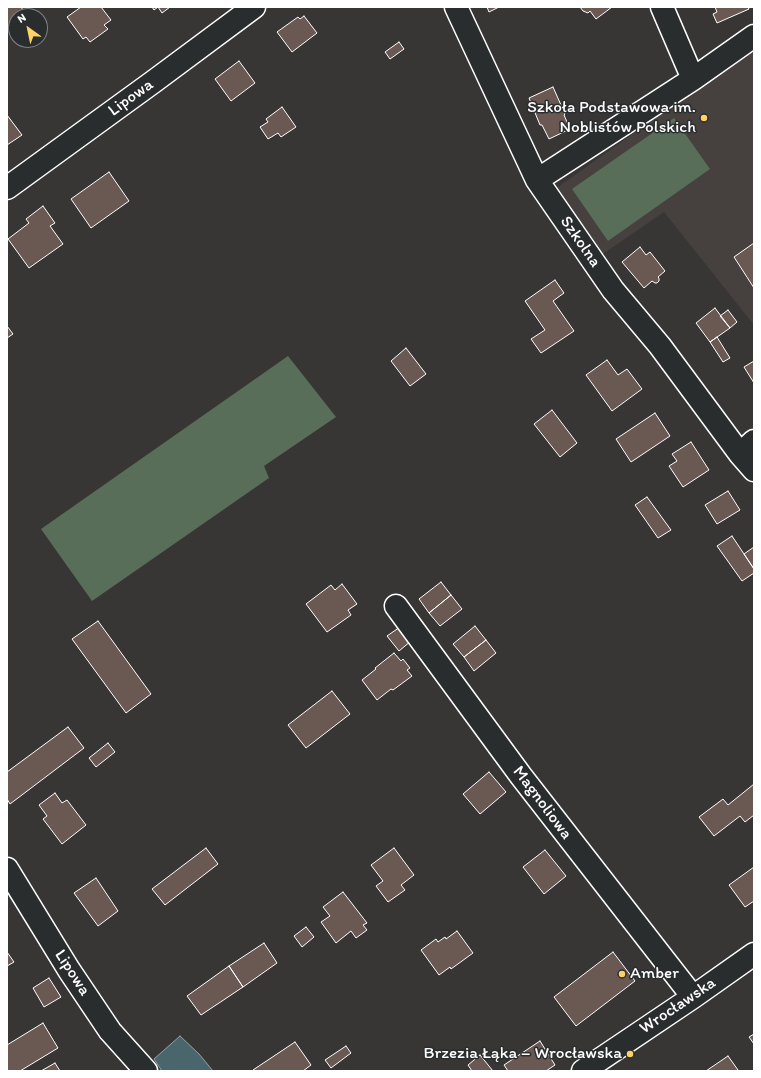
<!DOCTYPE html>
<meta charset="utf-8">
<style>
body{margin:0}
#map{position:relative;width:761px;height:1078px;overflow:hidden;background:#373635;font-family:Itim,sans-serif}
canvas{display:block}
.frame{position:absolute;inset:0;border:8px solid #fff;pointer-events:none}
.north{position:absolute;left:8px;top:8px;width:40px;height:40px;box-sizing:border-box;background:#2a2d2e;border:1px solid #7f8182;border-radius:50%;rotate:327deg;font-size:11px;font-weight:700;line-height:16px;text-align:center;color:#fff}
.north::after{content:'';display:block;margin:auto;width:14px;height:18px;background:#ffd166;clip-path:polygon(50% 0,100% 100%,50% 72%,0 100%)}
</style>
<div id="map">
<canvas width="761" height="1078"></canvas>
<div class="frame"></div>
<div class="north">N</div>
</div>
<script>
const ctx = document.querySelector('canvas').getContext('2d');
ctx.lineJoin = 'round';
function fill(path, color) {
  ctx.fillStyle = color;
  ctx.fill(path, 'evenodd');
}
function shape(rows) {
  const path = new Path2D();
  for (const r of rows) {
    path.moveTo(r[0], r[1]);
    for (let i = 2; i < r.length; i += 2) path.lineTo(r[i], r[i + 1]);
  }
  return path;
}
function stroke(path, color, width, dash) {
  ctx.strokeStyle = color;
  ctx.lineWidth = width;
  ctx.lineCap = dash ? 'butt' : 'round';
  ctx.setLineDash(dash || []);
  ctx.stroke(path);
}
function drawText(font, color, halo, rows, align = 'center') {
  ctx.font = font + ' Itim,sans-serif';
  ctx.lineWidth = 3;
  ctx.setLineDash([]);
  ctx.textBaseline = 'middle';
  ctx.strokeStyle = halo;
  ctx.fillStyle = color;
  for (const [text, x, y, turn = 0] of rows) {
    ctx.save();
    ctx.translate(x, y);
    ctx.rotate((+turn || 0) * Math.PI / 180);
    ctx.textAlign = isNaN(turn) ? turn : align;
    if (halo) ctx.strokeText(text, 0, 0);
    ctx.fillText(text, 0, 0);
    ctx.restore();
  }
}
const built = shape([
 [754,48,754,325,664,212,600,256,555,189]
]);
const green = shape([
 [674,118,710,169,608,241,572,189],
 [288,356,336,417,264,466,269,478,92,601,41,529]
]);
const water = shape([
 [180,1036,199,1054,213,1071,162,1071,154,1059,180,1036]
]);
const building = shape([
 [7,7,21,7,25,13,22,16,16,16,16,20,7,27,7,7],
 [81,7,101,7,111,20,104,25,108,29,90,42,86,37,83,39,67,17,81,7],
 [152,7,170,7,162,13,158,7,154,10,152,7],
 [487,7,499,7,489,12,487,7],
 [580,7,612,7,596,19,590,11,588,13,583,11,580,7],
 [715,7,748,7,749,9,717,23,713,14,717,12,715,7],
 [304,16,317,33,292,52,277,32,298,17,300,19,304,16],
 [399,42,404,49,390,59,385,52,399,42],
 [239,61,255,83,231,101,215,79,239,61],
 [553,87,565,114,564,115,570,129,549,139,542,125,540,125,529,98,553,87],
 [282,107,296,127,281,137,278,133,268,139,260,127,268,122,266,119,282,107],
 [7,115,22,135,7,145,7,115],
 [109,172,129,201,91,228,71,199,109,172],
 [43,206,55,223,50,226,63,244,29,268,8,239,29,223,26,219,43,206],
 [754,243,754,288,734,257,754,243],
 [640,247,646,255,650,252,665,271,658,277,659,278,659,281,657,283,655,283,652,281,644,288,622,262,640,247],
 [555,280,564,293,553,301,574,331,541,353,531,339,545,330,525,301,555,280],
 [715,308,730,328,710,342,696,323,715,308],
 [728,310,737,322,730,328,720,316,728,310],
 [7,326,13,334,7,338,7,326],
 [717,337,730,358,723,362,710,342,717,337],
 [406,348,426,374,410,386,391,361,406,348],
 [607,360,618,375,627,369,642,389,612,411,586,375,607,360],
 [754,361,754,383,744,367,754,361],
 [552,410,577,443,560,457,534,424,552,410],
 [655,413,670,436,631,462,616,439,655,413],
 [691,442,709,470,683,487,669,466,677,461,672,454,691,442],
 [728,491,740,510,717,524,705,505,728,491],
 [647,497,671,530,658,538,635,505,647,497],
 [732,536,754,569,754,573,742,581,717,546,732,536],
 [754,547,754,569,744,554,754,547],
 [441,582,451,595,429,613,419,599,441,582],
 [342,584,357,604,348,610,351,615,327,632,306,604,331,585,335,590,342,584],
 [451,595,462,609,440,626,429,613,451,595],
 [98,621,151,694,126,713,72,639,98,621],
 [475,626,486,640,464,657,453,644,475,626],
 [400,627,411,641,399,651,387,636,400,627],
 [486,640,496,653,474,671,464,657,486,640],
 [394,653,401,661,403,659,410,668,407,670,412,676,393,690,391,689,377,700,362,680,376,669,375,668,394,653],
 [332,691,350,714,306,748,288,725,332,691],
 [68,727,84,748,10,804,7,799,7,772,68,727],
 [108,743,115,752,96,767,89,758,108,743],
 [489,772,506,792,480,814,463,794,489,772],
 [754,784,754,815,745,822,740,816,714,836,699,817,723,799,728,805,754,784],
 [55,793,62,803,67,800,86,825,62,844,43,819,47,816,39,805,55,793],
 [206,848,218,864,165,905,152,889,206,848],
 [394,848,414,875,401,885,405,890,388,902,376,886,383,881,371,865,394,848],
 [545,850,566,876,544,894,523,867,545,850],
 [754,867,754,901,745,907,729,885,754,867],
 [96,878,118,911,98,926,74,893,96,878],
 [343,892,367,923,363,925,367,930,356,938,351,931,336,943,321,922,330,916,323,907,343,892],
 [306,927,314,937,302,947,294,936,306,927],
 [457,931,473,953,451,969,450,967,439,975,421,950,436,939,438,942,445,937,446,939,457,931],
 [264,943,277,963,243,987,229,966,264,943],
 [7,952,14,962,7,966,7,952],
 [613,952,635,981,576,1026,554,997,613,952],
 [229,966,243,987,201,1015,187,996,229,966],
 [49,978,61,997,44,1007,33,988,49,978],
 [43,1023,58,1048,20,1071,7,1071,7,1045,43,1023],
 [754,1034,754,1044,749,1037,754,1034],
 [540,1041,555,1065,546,1071,508,1071,504,1065,540,1041],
 [295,1042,311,1065,303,1071,253,1071,253,1070,295,1042],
 [346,1046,351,1053,331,1068,325,1060,346,1046],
 [480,1055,493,1071,472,1071,468,1065,480,1055],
 [728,1056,738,1070,736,1071,706,1071,728,1056],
 [55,1063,60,1071,41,1071,55,1063]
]);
const minor = shape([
 [456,7,537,180,613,290,660,346,740,454,754,470],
 [662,7,693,79],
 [537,180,693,79,754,36],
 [7,188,153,82,254,7],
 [740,454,754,441],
 [396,606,521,776,693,997],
 [7,869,69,970,110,1031,146,1071],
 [583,1071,693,997,754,954]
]);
const markers = [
 [704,118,4,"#ffd166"],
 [622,974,4,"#ffd166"],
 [630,1054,4,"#ffd166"]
];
const streetNames = [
 ["Lipowa",131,98,-36],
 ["Szkolna",580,242,55],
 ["Magnoliowa",542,803,53],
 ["Lipowa",72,973,57],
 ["Wrocławska",678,1006,-34]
];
const poiNames = [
 ["Szkoła Podstawowa im.",696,108],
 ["Noblistów Polskich",696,128],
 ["Amber",630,974,"left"],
 ["Brzezia Łąka – Wrocławska",622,1054]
];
fill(built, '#46403e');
fill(green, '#596e59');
fill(water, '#49666d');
stroke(water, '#92a3a7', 1);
fill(building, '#6a5853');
stroke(building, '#fff', 1);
stroke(minor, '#fff', 25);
stroke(minor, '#2a2d2e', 22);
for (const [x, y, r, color] of markers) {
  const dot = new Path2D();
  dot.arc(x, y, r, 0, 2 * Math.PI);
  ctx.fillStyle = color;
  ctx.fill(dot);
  stroke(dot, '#2a2d2e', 1.5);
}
drawText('17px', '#fff', '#2a2d2e', streetNames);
drawText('17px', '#fff', '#2a2d2e', poiNames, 'right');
</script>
